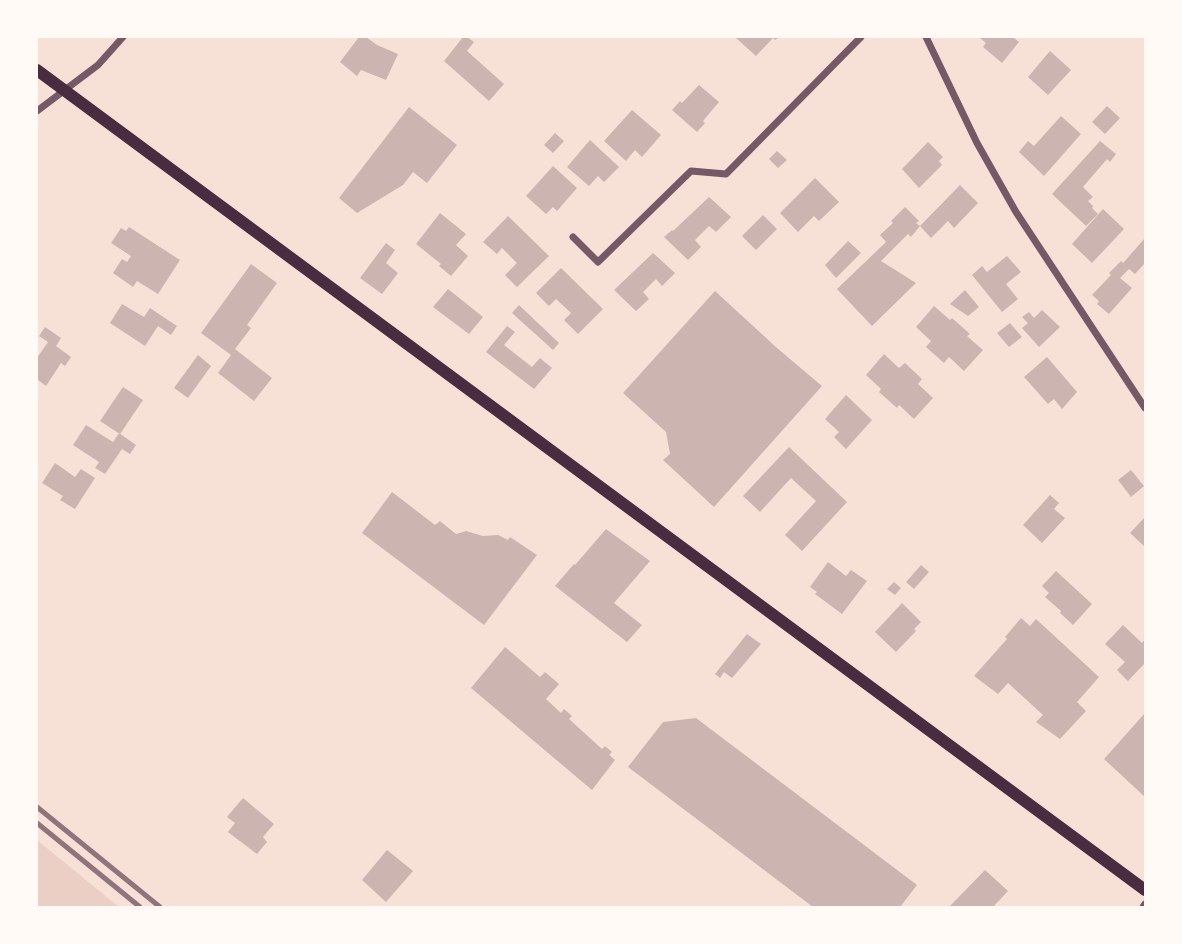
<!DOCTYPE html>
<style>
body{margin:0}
#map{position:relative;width:1182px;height:944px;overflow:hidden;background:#f7e1d7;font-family:Jost,sans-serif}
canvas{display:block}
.frame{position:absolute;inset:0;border:38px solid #fffaf5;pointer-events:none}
</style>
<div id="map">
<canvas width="1182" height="944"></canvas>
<div class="frame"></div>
</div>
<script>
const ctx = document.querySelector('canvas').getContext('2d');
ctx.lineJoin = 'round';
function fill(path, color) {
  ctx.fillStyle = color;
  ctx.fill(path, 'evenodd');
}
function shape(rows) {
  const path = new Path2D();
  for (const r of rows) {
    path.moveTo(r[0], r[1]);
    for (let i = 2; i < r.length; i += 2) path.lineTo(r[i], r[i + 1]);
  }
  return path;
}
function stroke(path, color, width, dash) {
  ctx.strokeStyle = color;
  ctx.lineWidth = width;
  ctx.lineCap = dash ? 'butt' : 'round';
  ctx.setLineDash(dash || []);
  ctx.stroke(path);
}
const green = shape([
 [37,840,119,907,37,907]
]);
const building = shape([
 [359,37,366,37,377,45,398,54,386,80,361,70,357,76,340,62],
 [463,37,467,37,474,42,467,51,504,84,489,101,444,61],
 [738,37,779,37,775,40,773,38,756,56,736,38],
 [979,37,1013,37,1019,42,1002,63,983,47,986,43],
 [1050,51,1071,70,1048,95,1028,77],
 [699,85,719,102,703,121,705,123,697,132,672,110,680,101,682,103],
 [1107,106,1120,118,1105,134,1092,122],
 [409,107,457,145,427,183,413,172,403,185,357,213,339,198],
 [632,110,661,135,642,157,635,150,626,161,604,141],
 [1061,116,1081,134,1044,176,1019,152,1028,141,1034,146],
 [555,133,564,141,553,153,544,145],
 [590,140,619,167,604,182,598,176,589,186,567,167],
 [1100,141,1116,154,1110,162,1107,159,1083,187,1093,197,1088,201,1093,206,1092,208,1098,214,1086,226,1052,194],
 [928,142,943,157,939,161,942,165,919,188,902,169],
 [777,151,787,160,778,168,769,159],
 [553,166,577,188,557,211,553,207,546,214,526,196],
 [815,178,839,202,819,221,814,216,798,232,780,213],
 [960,185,978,203,954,228,948,221,931,238,920,226],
 [709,197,731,217,716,232,709,226,695,240,701,247,688,260,664,237,672,230,673,231],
 [905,207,919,221,916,223,920,226,911,237,908,234,881,261,916,283,872,326,837,289,886,242,880,235,893,223,891,221],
 [1103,209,1124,229,1092,263,1072,244],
 [440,213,466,234,456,245,468,256,451,276,439,266,441,264,416,244],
 [763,215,777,229,756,250,742,236],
 [508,216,549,256,517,287,505,275,517,263,502,248,497,254,483,242],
 [129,227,180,260,158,294,137,281,133,287,113,273,122,259,127,262,131,256,111,243,121,228,126,231],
 [1145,238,1145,263,1135,274,1129,269,1120,278,1132,288,1109,314,1097,304,1099,301,1092,295,1111,275,1109,273,1121,261,1123,263],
 [848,241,861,253,836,278,825,265],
 [386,243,395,250,386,263,398,273,382,294,360,278],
 [653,253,675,273,662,286,656,279,643,292,649,299,636,311,614,290],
 [1007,256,1021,272,1006,284,1018,299,1002,312,972,275,982,266,987,272],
 [251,264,277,283,247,325,251,328,235,349,272,378,254,401,218,373,231,355,201,333],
 [561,268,603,309,578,334,564,320,571,313,556,299,549,306,536,293],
 [448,289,483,317,469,334,433,307],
 [965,290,979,307,968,316,950,304],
 [715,291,777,348,822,386,714,507,663,460,670,454,666,432,623,393],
 [122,304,144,317,150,308,177,326,171,335,158,326,145,346,110,323],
 [519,305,559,343,553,350,512,313],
 [934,306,950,320,952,318,970,334,967,336,983,350,964,371,949,357,944,363,926,347,931,341,916,327],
 [1042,310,1060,327,1039,347,1022,328,1028,323,1022,317,1029,312,1034,318],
 [1010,323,1022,337,1009,347,997,333],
 [507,326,515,332,504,345,532,367,540,358,552,368,534,389,486,352],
 [45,327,61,338,56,346,71,357,65,366,61,363,46,386,37,379,37,358,48,342,39,336],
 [884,354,899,368,905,363,922,379,918,384,933,398,914,419,899,405,897,408,879,392,881,389,866,375],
 [198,355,211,366,188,398,174,388],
 [1047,357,1077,392,1062,409,1054,399,1048,404,1024,377],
 [123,387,143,400,120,434,100,421],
 [846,395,872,420,846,449,834,437,839,432,825,419],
 [86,425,113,442,119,433,136,445,130,454,122,449,105,474,95,468,99,462,73,445],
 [789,447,847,502,802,551,785,535,816,501,791,478,760,512,743,496],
 [55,463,75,477,81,469,95,478,75,509,60,500,63,496,42,483],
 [1131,470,1144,486,1131,497,1118,480],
 [392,492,435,525,440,521,456,534,466,531,483,536,498,535,508,540,510,537,537,555,484,625,362,533],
 [1050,495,1059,503,1054,509,1065,518,1042,543,1023,525],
 [1145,517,1145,547,1130,533],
 [606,529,650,561,614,603,642,625,627,642,555,586,574,564,575,565],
 [828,562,846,576,851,570,867,581,842,614,815,594,817,592,810,587],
 [921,565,929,572,914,589,906,582],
 [1056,571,1092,604,1073,625,1060,613,1061,611,1045,597,1049,593,1042,586],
 [894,582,901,588,895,595,887,589],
 [902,603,921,622,914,629,916,631,896,652,875,632],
 [1021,618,1030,626,1036,619,1099,677,1077,702,1086,711,1060,739,1036,722,1043,715,1008,683,998,694,974,676,1007,639,1005,637],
 [1123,625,1142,643,1145,639,1145,663,1128,681,1117,670,1125,662,1105,644],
 [747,634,761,644,732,678,724,672,720,678,715,674],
 [505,647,540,677,545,672,559,684,546,699,561,713,564,709,572,716,569,719,602,749,605,746,612,752,609,755,615,760,592,790,471,688],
 [1145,713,1145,797,1104,759],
 [696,718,917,885,900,907,813,907,628,767,663,722],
 [243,798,274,824,263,837,267,842,257,854,228,832,235,823,227,817],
 [387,850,413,871,386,902,362,880],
 [985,870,1008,891,993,907,949,907]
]);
const minor = shape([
 [926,37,977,143,1016,212,1145,408],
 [37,111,98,65,123,37],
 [573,237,598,262,691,171,726,174,861,37],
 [1143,907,1145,904]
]);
const secondary = shape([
 [37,70,1145,890]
]);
const rail = shape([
 [37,807,160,907],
 [37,823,140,907]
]);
fill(green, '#ebcfc5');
fill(building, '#ccb4b1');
stroke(minor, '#755966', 7);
stroke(secondary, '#4a2c40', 12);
stroke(rail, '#8f747c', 5);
</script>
